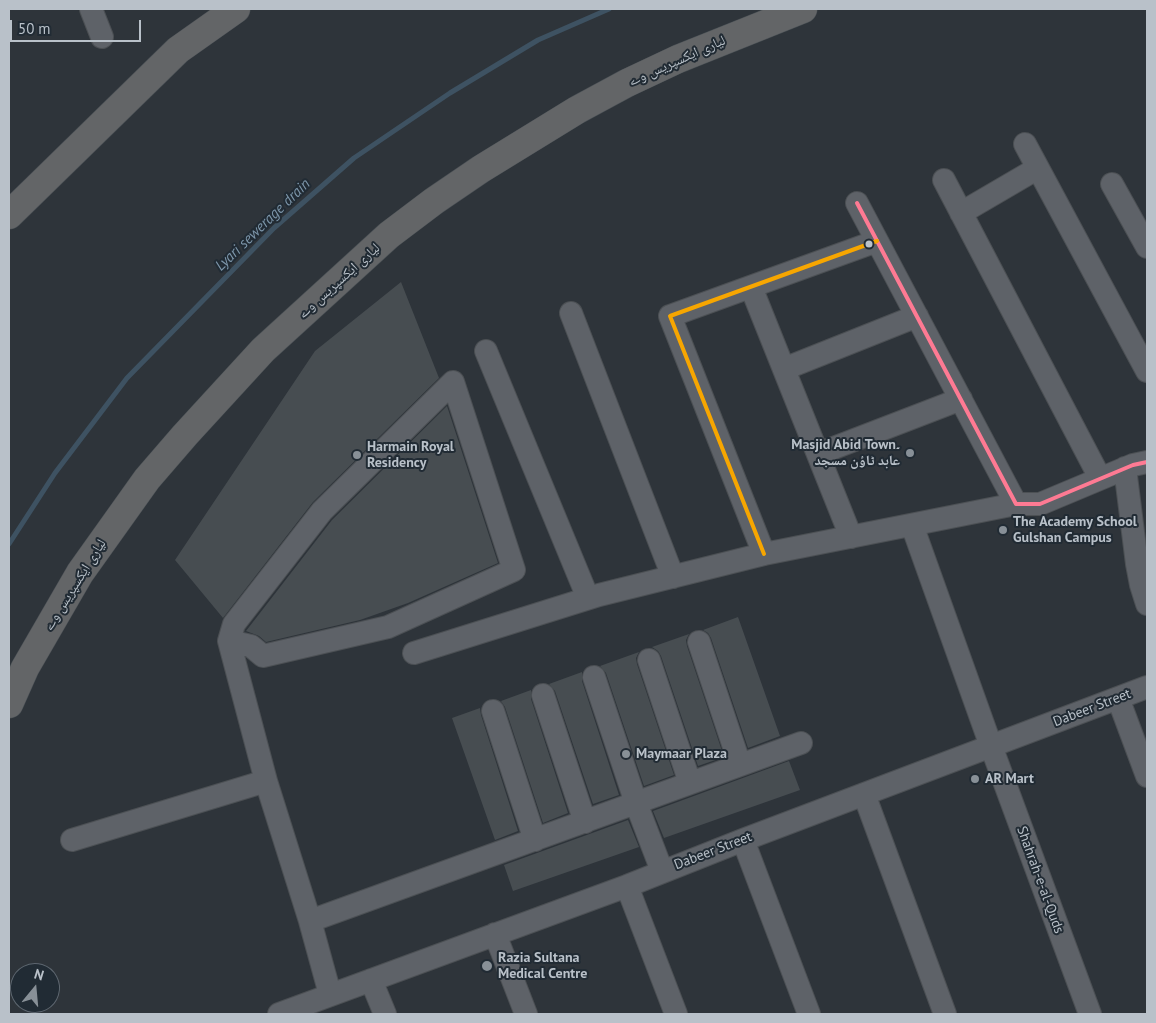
<!DOCTYPE html>
<meta charset="utf-8">
<style>
body{margin:0}
#map{position:relative;width:1156px;height:1023px;overflow:hidden;background:#2e343a;font-family:"PT Sans",sans-serif}
canvas{display:block}
.frame{position:absolute;inset:0;border:10px solid #b9c1c9;pointer-events:none}
.north{position:absolute;left:10px;top:963px;width:50px;height:50px;box-sizing:border-box;background:#212b34;border:1px solid #5e6770;border-radius:50%;rotate:17deg;font-size:14px;font-weight:700;line-height:20px;text-align:center;color:#b9c1c9}
.north::after{content:'';display:block;margin:auto;width:18px;height:22px;background:#889097;clip-path:polygon(50% 0,100% 100%,50% 72%,0 100%)}
.scale{position:absolute;left:10px;top:20px;width:131px;height:22px;box-sizing:border-box;border:2px solid #b9c1c9;border-top:0;padding-left:6px;font-size:15px;line-height:18px;white-space:nowrap;color:#b9c1c9;-webkit-text-stroke:4px #212b34;paint-order:stroke}
</style>
<div id="map">
<canvas width="1156" height="1023"></canvas>
<div class="frame"></div>
<div class="north">N</div>
<div class="scale">50 m</div>
</div>
<script>
const ctx = document.querySelector('canvas').getContext('2d');
ctx.lineJoin = 'round';
function shape(rows) {
  const path = new Path2D();
  for (const r of rows) {
    path.moveTo(r[0], r[1]);
    for (let i = 2; i < r.length; i += 2) path.lineTo(r[i], r[i + 1]);
  }
  return path;
}
function stroke(path, color, width, dash) {
  ctx.strokeStyle = color;
  ctx.lineWidth = width;
  ctx.lineCap = dash ? 'butt' : 'round';
  ctx.setLineDash(dash || []);
  ctx.stroke(path);
}
function fill(path, color) {
  ctx.fillStyle = color;
  ctx.fill(path, 'evenodd');
}
function drawText(font, color, halo, rows, align = 'center') {
  ctx.font = font + ' "PT Sans","Noto Naskh Arabic",sans-serif';
  ctx.lineWidth = 4;
  ctx.setLineDash([]);
  ctx.textBaseline = 'middle';
  ctx.strokeStyle = halo;
  ctx.fillStyle = color;
  for (const [text, x, y, turn = 0] of rows) {
    ctx.save();
    ctx.translate(x, y);
    ctx.rotate((+turn || 0) * Math.PI / 180);
    ctx.textAlign = isNaN(turn) ? turn : align;
    if (halo) ctx.strokeText(text, 0, 0);
    ctx.fillText(text, 0, 0);
    ctx.restore();
  }
}
const stream = shape([
 [9,544,55,473,127,378,274,228,354,158,450,93,538,40,609,9]
]);
const building = shape([
 [401,282,439,378,313,502,223,618,175,560,315,351],
 [447,406,498,563,408,603,360,620,266,642,259,636,246,631,332,520],
 [738,617,780,736,748,748,711,638,708,633,703,630],
 [689,634,686,640,687,646,724,757,698,766,661,656,658,651,652,647],
 [639,652,636,658,637,664,674,775,644,786,606,673,600,666],
 [582,672,582,681,619,795,593,804,555,691,549,684],
 [531,690,531,699,568,813,543,823,505,707,501,701],
 [480,708,481,715,518,831,495,840,452,718],
 [789,761,800,790,664,838,653,811],
 [628,820,639,847,513,891,504,865]
]);
const minor = shape([
 [91,9,102,37],
 [1025,144,1147,371],
 [944,180,1100,478],
 [1112,184,1147,247],
 [857,203,1016,504,1040,504,1133,465,1147,462],
 [961,213,1038,168],
 [751,287,851,537],
 [571,313,673,577],
 [486,351,588,598],
 [784,369,917,316],
 [818,454,961,399],
 [1125,468,1137,564,1141,585,1147,604],
 [912,525,991,746,1090,1014],
 [764,554,670,316,877,241],
 [229,641,251,646,263,656,388,627,514,570,453,382,322,511,234,624,229,641,266,781,310,921,330,994],
 [699,642,740,765],
 [414,653,599,595,764,554,1016,504],
 [649,660,690,783],
 [594,677,636,803,662,871],
 [543,695,585,822],
 [1118,698,1147,776],
 [493,711,535,840],
 [864,794,945,1014],
 [72,840,266,781],
 [743,840,809,1014],
 [627,886,676,1014],
 [310,921,801,743],
 [495,934,526,1014],
 [371,980,385,1014],
 [279,1014,627,886,743,840,1147,687]
]);
const highway = shape([
 [9,215,178,50,236,9],
 [9,704,25,668,80,573,147,479,185,435,263,350,389,235,434,201,481,169,577,110,627,83,678,59,803,9]
]);
const bus1 = shape([
 [857,203,1016,504,1040,504,1133,465,1147,462]
]);
const bus2 = shape([
 [764,554,670,316,877,241]
]);
const markers = [
 [869,244,4.5,"#b9c1c9"],
 [910,453,5,"#889097"],
 [357,455,5,"#889097"],
 [1003,530,5,"#889097"],
 [626,754,5,"#889097"],
 [975,779,5,"#889097"],
 [487,966,6,"#889097"]
];
const streetNames = [
 ["لیاری ایکسپریس وے",677,61,-24],
 ["لیاری ایکسپریس وے",339,281,-42],
 ["لیاری ایکسپریس وے",75,585,-58],
 ["Dabeer Street",1092,708,-21],
 ["Dabeer Street",713,851,-21],
 ["Shahrah-e-al-Quds",1040,880,70]
];
const poiNames = [
 ["Masjid Abid Town۔",900,445,"right"],
 ["عابد ٹاؤن مسجد",900,461,"right"],
 ["Harmain Royal",367,447],
 ["Residency",367,463],
 ["The Academy School",1013,522],
 ["Gulshan Campus",1013,538],
 ["Maymaar Plaza",636,754],
 ["AR Mart",985,779],
 ["Razia Sultana",498,958],
 ["Medical Centre",498,974]
];
const waterNames = [
 ["Lyari sewerage drain",263,225,-44]
];
stroke(stream, '#3e5262', 5);
fill(building, '#474d51');
stroke(minor, '#4c5054', 24);
stroke(highway, '#4a5055', 29);
stroke(minor, '#5e6268', 22);
stroke(highway, '#636567', 28);
stroke(bus1, '#fe7a93', 4);
stroke(bus2, '#f7a600', 4);
for (const [x, y, r, color] of markers) {
  const dot = new Path2D();
  dot.arc(x, y, r, 0, 2 * Math.PI);
  ctx.fillStyle = color;
  ctx.fill(dot);
  stroke(dot, '#212b34', 2);
}
drawText('14px', '#b9c1c9', '#212b34', streetNames);
drawText('bold 14px', '#b9c1c9', '#212b34', poiNames, 'left');
drawText('italic 15px', '#7d96aa', '#212b34', waterNames);
</script>
